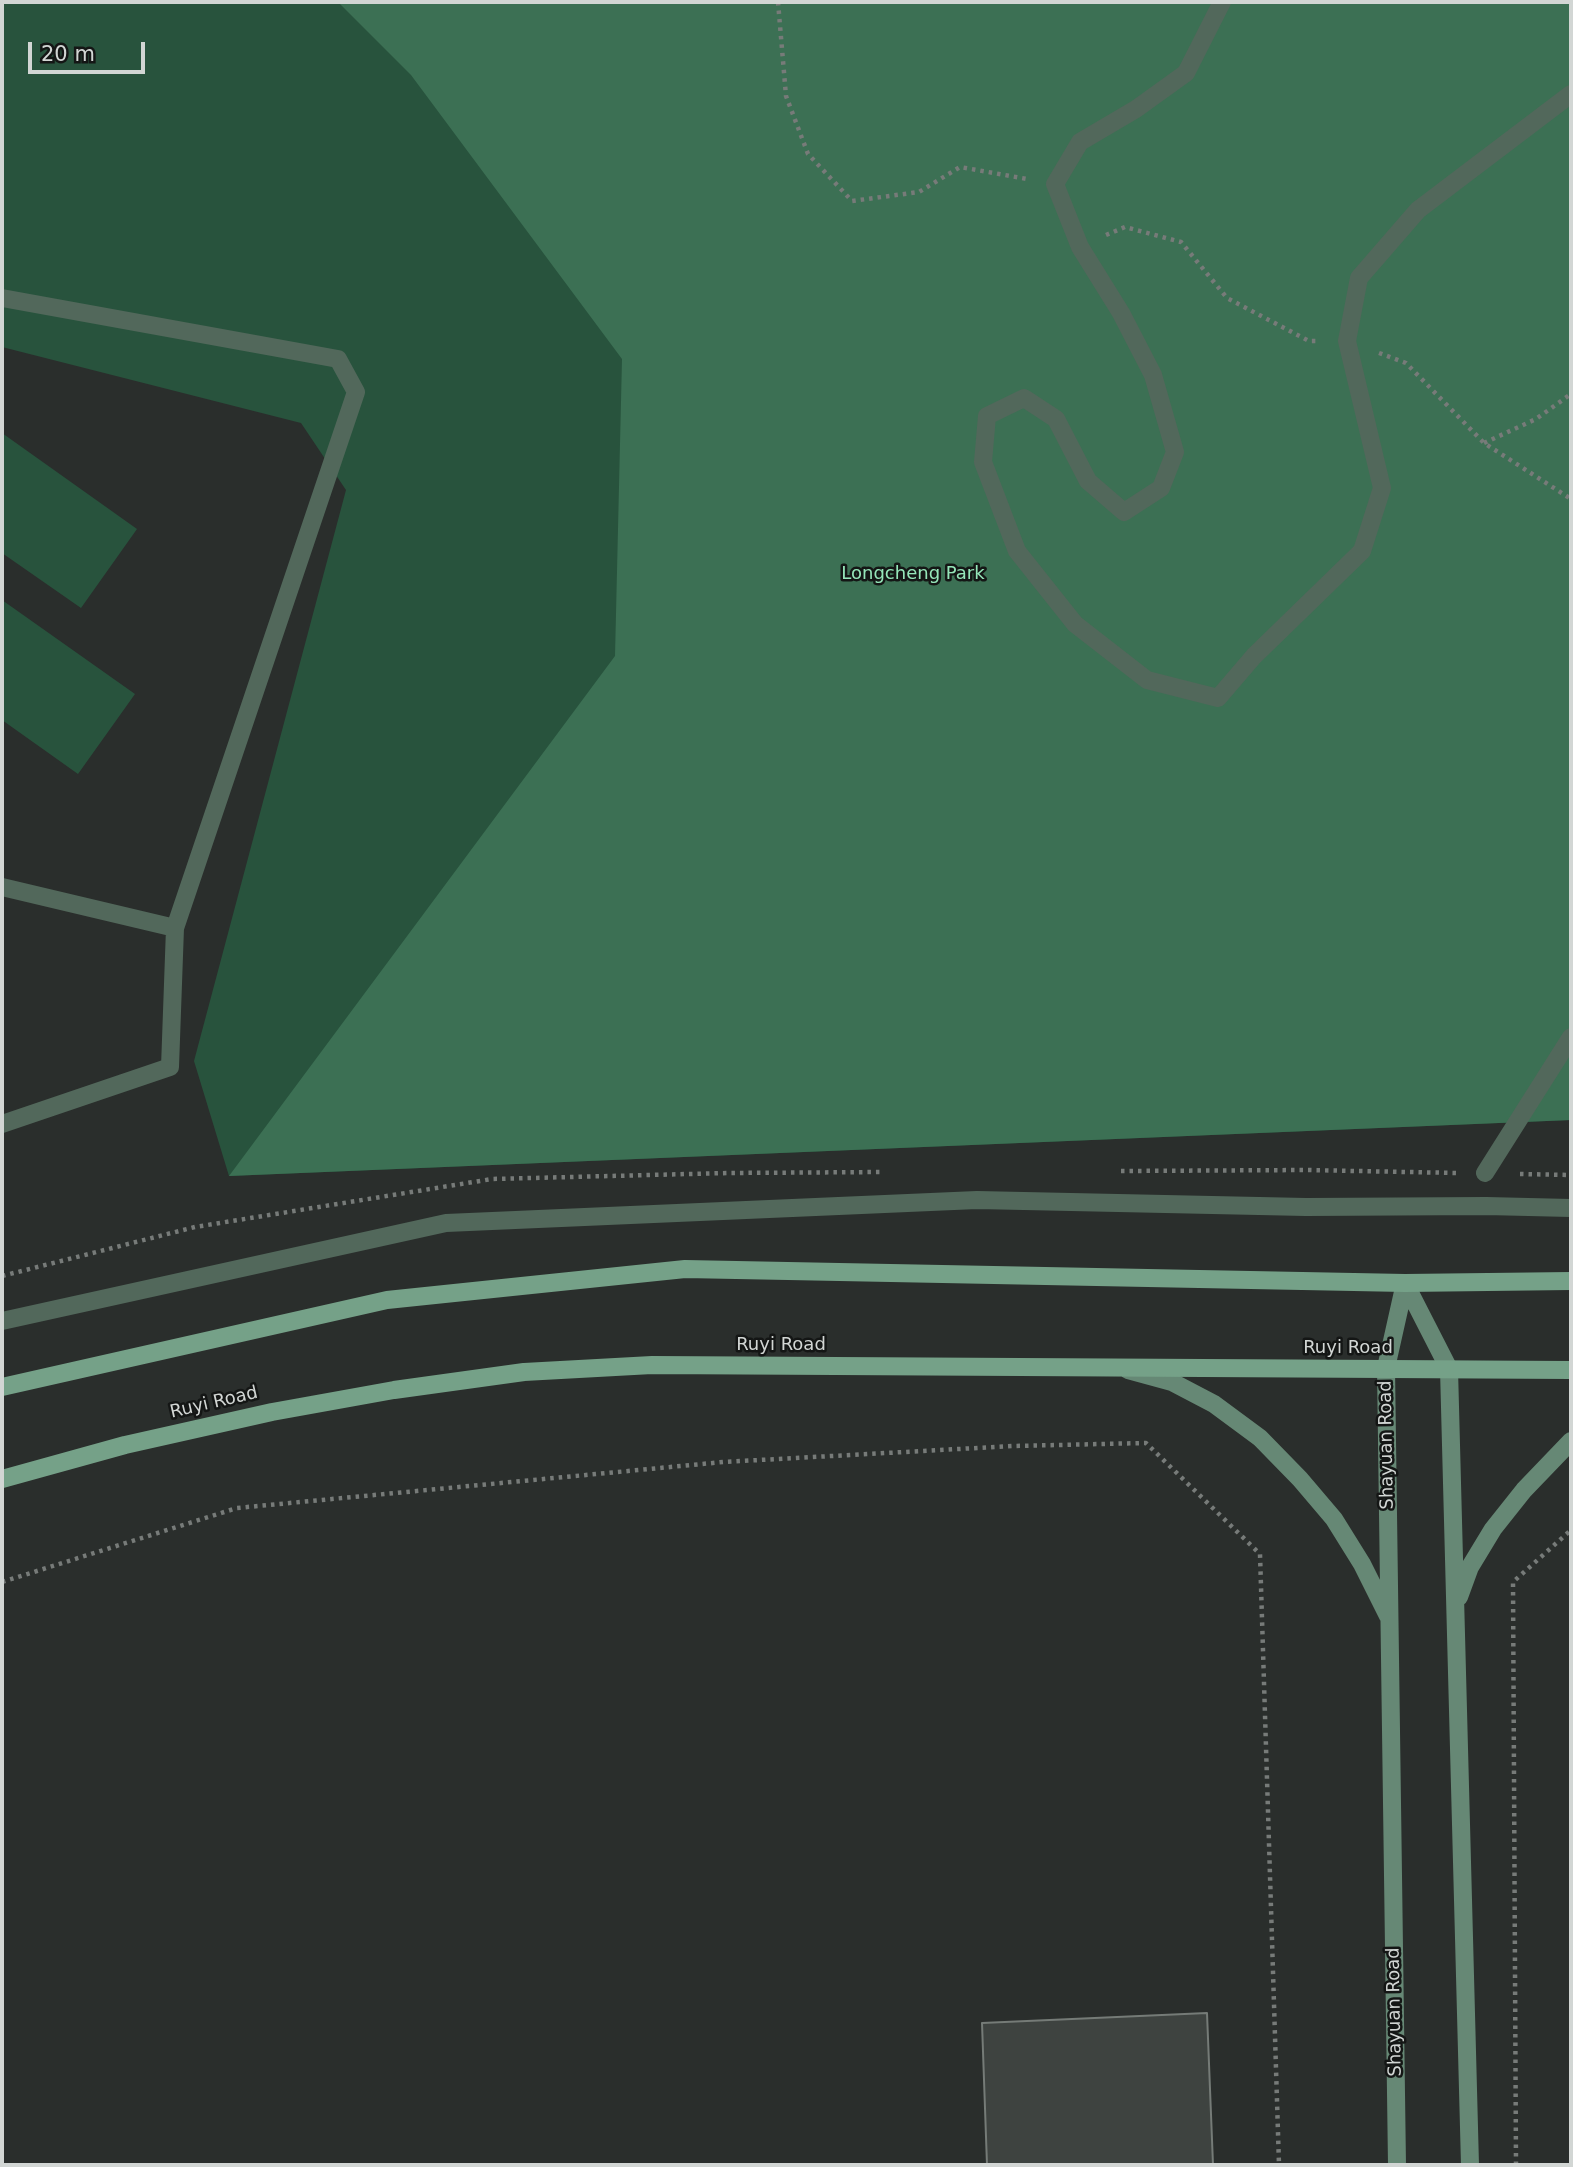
<!DOCTYPE html>
<style>
body{margin:0}
#map{position:relative;width:1573px;height:2167px;overflow:hidden;background:#2a2e2c;font-family:"DejaVu Sans",sans-serif}
canvas{display:block}
.frame{position:absolute;inset:0;border:4px solid #d2d6d4;pointer-events:none}
.scale{position:absolute;left:28px;top:42px;width:117px;height:32px;box-sizing:border-box;border:4px solid #d2d6d4;border-top:0;padding-left:9px;font-size:21px;line-height:24px;white-space:nowrap;color:#d2d6d4;-webkit-text-stroke:5px #141615;paint-order:stroke}
</style>
<div id="map">
<canvas width="1573" height="2167"></canvas>
<div class="frame"></div>
<div class="scale">20 m</div>
</div>
<script>
const ctx = document.querySelector('canvas').getContext('2d');
ctx.lineJoin = 'round';
function fill(path, color) {
  ctx.fillStyle = color;
  ctx.fill(path, 'evenodd');
}
function shape(rows) {
  const path = new Path2D();
  for (const r of rows) {
    path.moveTo(r[0], r[1]);
    for (let i = 2; i < r.length; i += 2) path.lineTo(r[i], r[i + 1]);
  }
  return path;
}
function stroke(path, color, width, dash) {
  ctx.strokeStyle = color;
  ctx.lineWidth = width;
  ctx.lineCap = dash ? 'butt' : 'round';
  ctx.setLineDash(dash || []);
  ctx.stroke(path);
}
function drawText(font, color, halo, rows, align = 'center') {
  ctx.font = font + ' "DejaVu Sans",sans-serif';
  ctx.lineWidth = 5;
  ctx.setLineDash([]);
  ctx.textBaseline = 'middle';
  ctx.strokeStyle = halo;
  ctx.fillStyle = color;
  for (const [text, x, y, turn = 0] of rows) {
    ctx.save();
    ctx.translate(x, y);
    ctx.rotate((+turn || 0) * Math.PI / 180);
    ctx.textAlign = isNaN(turn) ? turn : align;
    if (halo) ctx.strokeText(text, 0, 0);
    ctx.fillText(text, 0, 0);
    ctx.restore();
  }
}
const green = shape([
 [2,2,1571,2,1571,1120,229,1176,194,1061,346,490,301,423,2,347],
 [2,433,137,529,81,608,2,553],
 [2,600,135,694,78,774,2,720]
]);
const forest = shape([
 [338,2,1571,2,1571,1120,229,1176,615,656,622,359,411,75]
]);
const building = shape([
 [1207,2013,1213,2165,987,2165,982,2023,1207,2013]
]);
const path = shape([
 [778,2,786,96,808,154,852,201,919,192,960,167,1027,179],
 [1106,235,1125,227,1181,242,1227,298,1309,341,1319,341],
 [1379,353,1406,363,1484,443,1571,499],
 [1484,443,1536,419,1571,394],
 [1121,1171,1306,1170,1458,1173],
 [1520,1174,1571,1175],
 [2,1276,195,1227,492,1179,728,1173,884,1172],
 [2,1582,237,1508,723,1462,1013,1446,1146,1443,1260,1554,1279,2165],
 [1516,2165,1513,1582,1571,1530]
]);
const lane = shape([
 [1222,2,1186,73,1136,109,1080,142,1055,184,1080,247,1121,313,1153,375,1175,452,1161,488,1124,512,1088,481,1056,419,1024,398,987,416,983,462,1017,551,1075,624,1147,680,1218,698,1254,656,1362,551,1382,488,1347,341,1359,278,1418,210,1571,94],
 [1485,1173,1571,1037],
 [2,1321,446,1223,977,1200,1306,1207,1486,1206,1571,1208]
]);
const street = shape([
 [2,298,338,359,356,392,175,928,2,887],
 [2,1124,170,1067,175,928]
]);
const secondary = shape([
 [1405,1283,1449,1369,1470,2165],
 [1128,1370,1172,1382,1214,1404,1260,1438,1300,1479,1334,1519,1362,1564,1388,1616],
 [1459,1597,1470,1567,1493,1529,1524,1490,1571,1441],
 [1397,2165,1386,1368,1405,1283]
]);
const primary = shape([
 [2,1387,387,1300,685,1269,1405,1283,1571,1281],
 [2,1479,125,1445,272,1412,394,1390,524,1372,652,1365,1571,1370]
]);
const parkNames = [
 ["Longcheng Park",913,574]
];
const streetNames = [
 ["Ruyi Road",781,1345],
 ["Ruyi Road",1348,1348],
 ["Ruyi Road",214,1403,-13],
 ["Shayuan Road",1387,1445,-91],
 ["Shayuan Road",1395,2012,-91]
];
fill(green, '#28533d');
fill(forest, '#3c7054');
fill(building, '#3e4340');
stroke(building, '#757b77', 2);
stroke(path, '#777b79', 4.5, [3.5, 5]);
stroke(lane, '#52685b', 18);
stroke(street, '#52685b', 18);
stroke(secondary, '#668875', 18);
stroke(primary, '#75a188', 18);
drawText('18px', '#95e6b9', '#141615', parkNames);
drawText('18px', '#d2d6d4', '#141615', streetNames);
</script>
